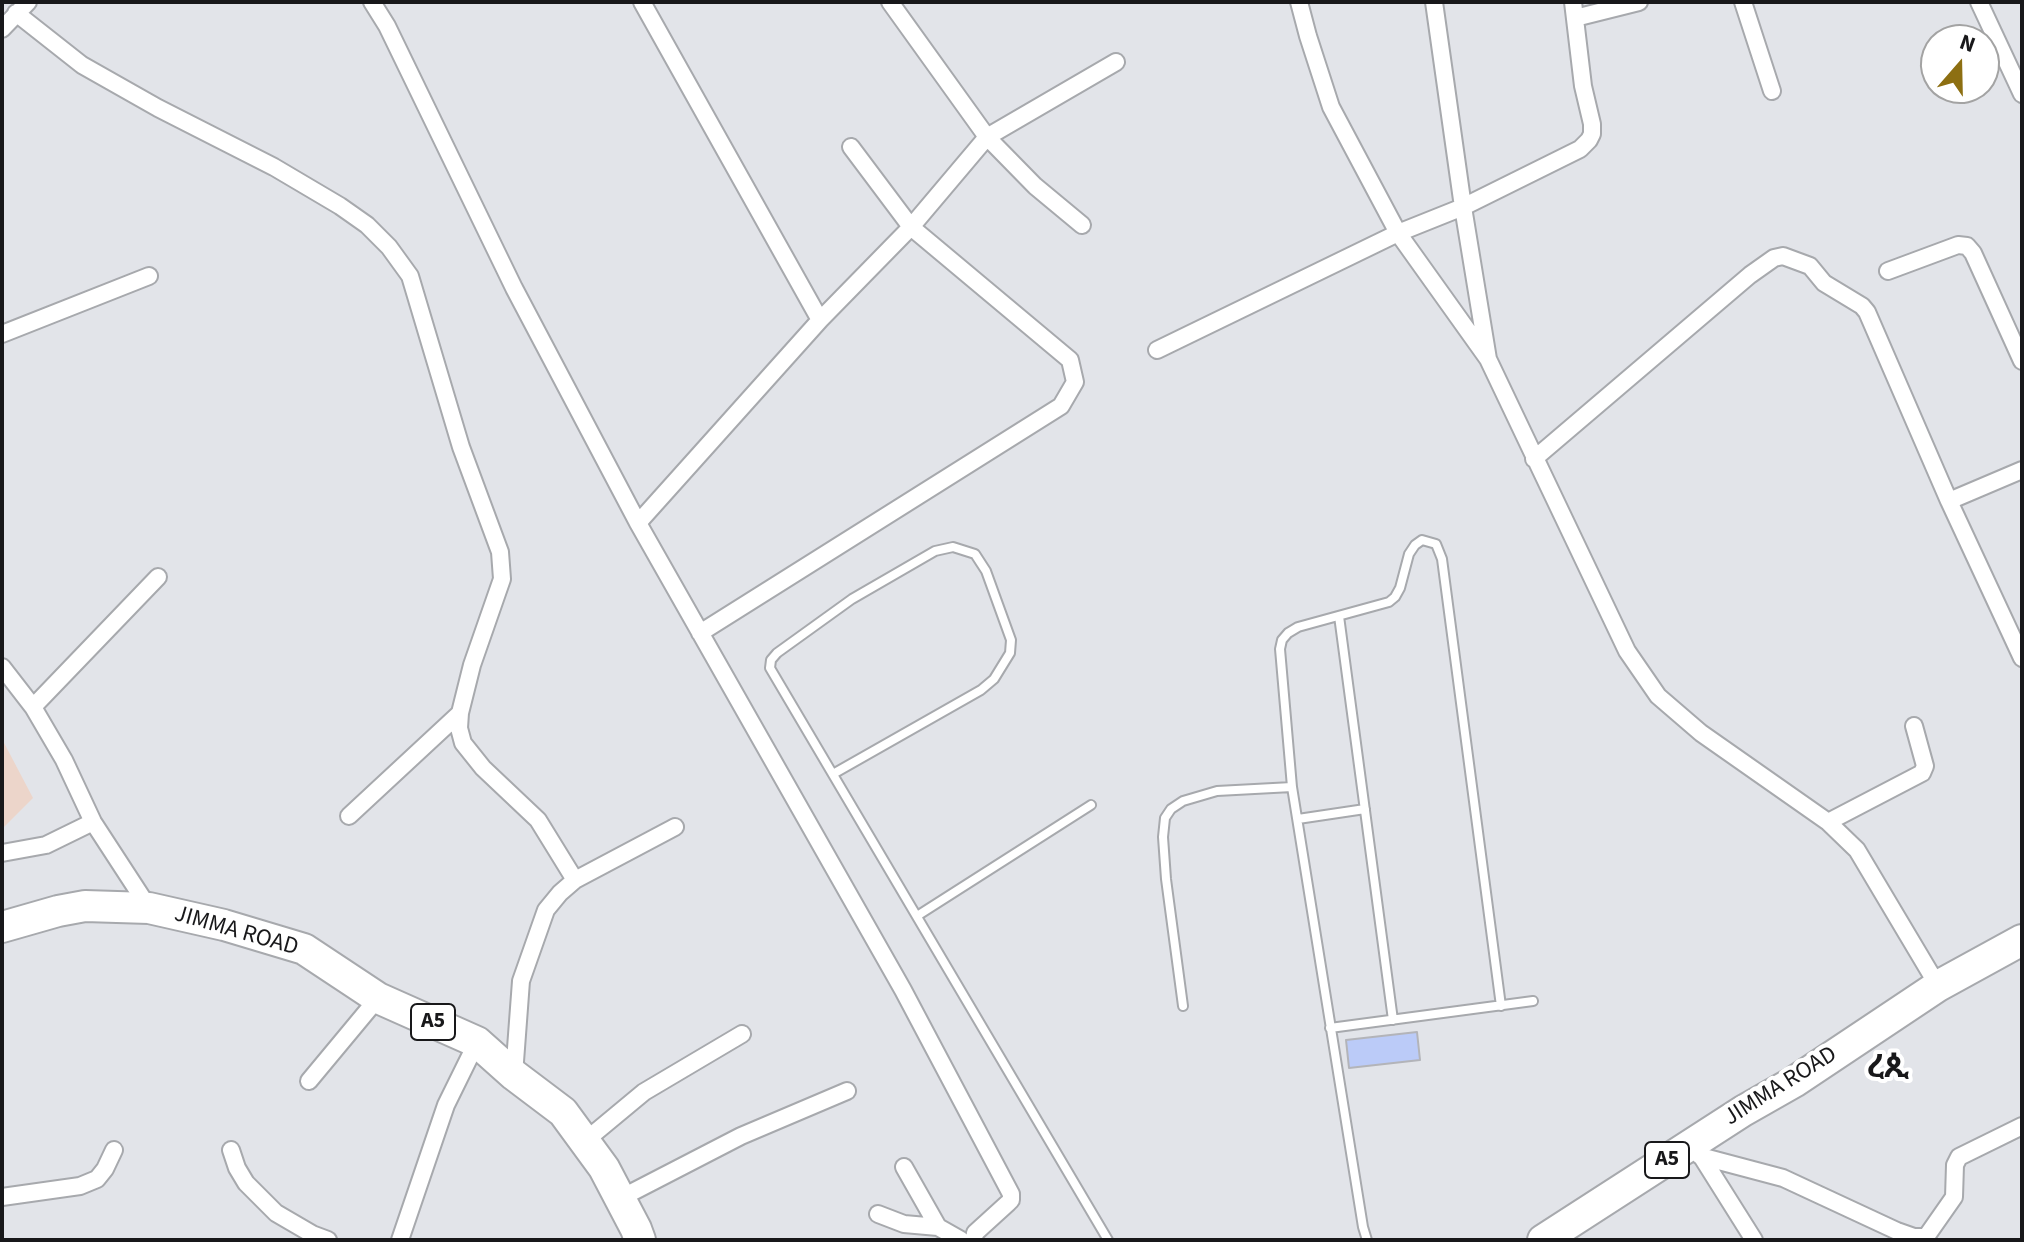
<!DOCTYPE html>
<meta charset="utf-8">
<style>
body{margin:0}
#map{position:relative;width:2024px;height:1242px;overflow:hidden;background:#e2e4e9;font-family:"Source Sans 3",sans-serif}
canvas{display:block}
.frame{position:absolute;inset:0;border:4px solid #18181a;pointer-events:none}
.north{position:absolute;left:1920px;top:24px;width:80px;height:80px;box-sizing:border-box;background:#fff;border:2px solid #a3a3a3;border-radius:50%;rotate:20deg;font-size:22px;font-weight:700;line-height:32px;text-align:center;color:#18181a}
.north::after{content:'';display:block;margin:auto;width:28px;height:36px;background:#8d6f12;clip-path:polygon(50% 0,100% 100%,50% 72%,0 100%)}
</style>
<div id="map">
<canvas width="2024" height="1242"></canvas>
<div class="frame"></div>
<div class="north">N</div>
</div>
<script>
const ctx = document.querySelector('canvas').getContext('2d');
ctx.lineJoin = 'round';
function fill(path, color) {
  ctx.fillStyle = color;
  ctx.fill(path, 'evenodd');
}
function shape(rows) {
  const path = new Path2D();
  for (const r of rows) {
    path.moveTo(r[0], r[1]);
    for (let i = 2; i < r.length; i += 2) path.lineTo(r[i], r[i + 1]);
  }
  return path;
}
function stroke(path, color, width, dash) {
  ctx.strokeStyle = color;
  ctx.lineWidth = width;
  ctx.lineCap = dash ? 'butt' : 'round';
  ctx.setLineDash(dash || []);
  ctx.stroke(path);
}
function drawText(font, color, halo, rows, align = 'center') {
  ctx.font = font + ' "Source Sans 3","Noto Sans Ethiopic",sans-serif';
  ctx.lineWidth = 8;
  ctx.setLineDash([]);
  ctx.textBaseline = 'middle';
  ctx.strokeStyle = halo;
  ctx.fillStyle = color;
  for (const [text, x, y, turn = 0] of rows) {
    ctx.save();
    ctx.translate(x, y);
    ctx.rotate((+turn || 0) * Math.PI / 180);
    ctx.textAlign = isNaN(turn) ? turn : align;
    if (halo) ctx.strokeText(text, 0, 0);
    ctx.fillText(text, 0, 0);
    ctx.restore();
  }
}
const education = shape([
 [2,739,33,798,2,829]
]);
const building = shape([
 [1417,1032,1420,1060,1349,1068,1346,1040,1417,1032]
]);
const lane = shape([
 [1339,616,1393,1020],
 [833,774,981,690,994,679,1010,653,1011,640,986,571,975,554,953,547,935,551,852,599,777,653,771,660,770,668,1108,1240],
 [1298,819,1365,809],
 [917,916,1091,805],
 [1183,1006,1166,879,1163,837,1165,818,1171,809,1183,801,1217,791,1292,787],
 [1330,1028,1533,1001],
 [1367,1240,1363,1227,1292,787,1280,649,1282,640,1288,633,1298,627,1389,602,1395,597,1400,588,1409,554,1415,545,1422,540,1436,544,1442,559,1501,1006]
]);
const street = shape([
 [372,2,387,26,514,288,638,523,903,990,1011,1194,1011,1200,1008,1203,975,1233,974,1240],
 [642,2,820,320],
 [1299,2,1308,36,1331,107,1398,233,1488,359,1463,207,1434,2],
 [1743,2,1772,91],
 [1979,2,2022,94],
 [16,13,82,65,158,108,274,167,340,206,367,225,389,247,410,276,461,447,500,552,502,579,472,665,460,713,459,728,463,743,483,768,538,820,575,880],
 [1575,18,1639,2],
 [2,29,28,2],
 [1082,225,1035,186,987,137,1116,62],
 [1888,271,1958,245,1967,246,1973,253,2022,361],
 [2,334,149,276],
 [1157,350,1398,233,1463,207,1580,149,1589,140,1592,134,1592,124,1583,86,1573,2],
 [1488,359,1627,651,1658,696,1701,733,1828,822,1857,850,1938,986],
 [1534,459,1750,275,1774,258,1783,256,1810,266,1824,283,1862,306,1867,312,1949,501],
 [2022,470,1949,501,2022,658],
 [638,523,820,320,911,227,987,137,890,2],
 [700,633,1061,406,1075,382,1070,360,911,227,851,147],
 [2,667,33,707,64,760,93,822,149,908],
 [33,707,158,577],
 [349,816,460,713],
 [1828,822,1922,773,1925,766,1914,726],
 [2,853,46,845,93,822],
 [514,1075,521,981,546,910,560,893,575,880,675,827],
 [309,1081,378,998],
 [585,1141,644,1092,742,1034],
 [231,1150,237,1168,246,1183,276,1213,312,1234,328,1240],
 [1698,1151,1754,1240],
 [1700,1156,1783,1178,1897,1231,1914,1237,1926,1237,1954,1197,1955,1165,1959,1157,2022,1126],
 [904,1167,938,1227],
 [2,1197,80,1186,97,1179,105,1169,114,1150],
 [619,1199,741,1136,847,1091],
 [878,1214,904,1224,938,1227,961,1240],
 [400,1240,446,1105,477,1042]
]);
const highway = shape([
 [2,927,58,911,85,906,149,908,224,925,304,949,378,998,477,1042,514,1075,563,1112,604,1168,636,1229,640,1240],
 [1543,1240,1743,1111,1794,1082,1938,986,2022,940]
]);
const shields = [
 [433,1022,44],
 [1667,1160,44]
];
const shieldNames = [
 ["A5",433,1022],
 ["A5",1667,1160]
];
const streetNames = [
 ["JIMMA ROAD",236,932,16],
 ["JIMMA ROAD",1781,1087,-32]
];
const districtNames = [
 ["ረጲ",1888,1070]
];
fill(education, '#ecd5ca');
fill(building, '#bbcbf8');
stroke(building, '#b3b4b9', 2);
stroke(lane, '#a7a9ad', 12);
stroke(street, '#a7a9ad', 20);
stroke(highway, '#a7a9ad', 34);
stroke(lane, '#fff', 8);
stroke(street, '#fff', 16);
stroke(highway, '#fff', 30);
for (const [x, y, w] of shields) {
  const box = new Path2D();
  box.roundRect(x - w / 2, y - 18, w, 36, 6);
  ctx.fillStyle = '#fff';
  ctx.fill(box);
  stroke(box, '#18181a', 2);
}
drawText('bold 22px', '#18181a', null, shieldNames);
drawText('24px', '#18181a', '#fff', streetNames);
drawText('bold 32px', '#18181a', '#fff', districtNames);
</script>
